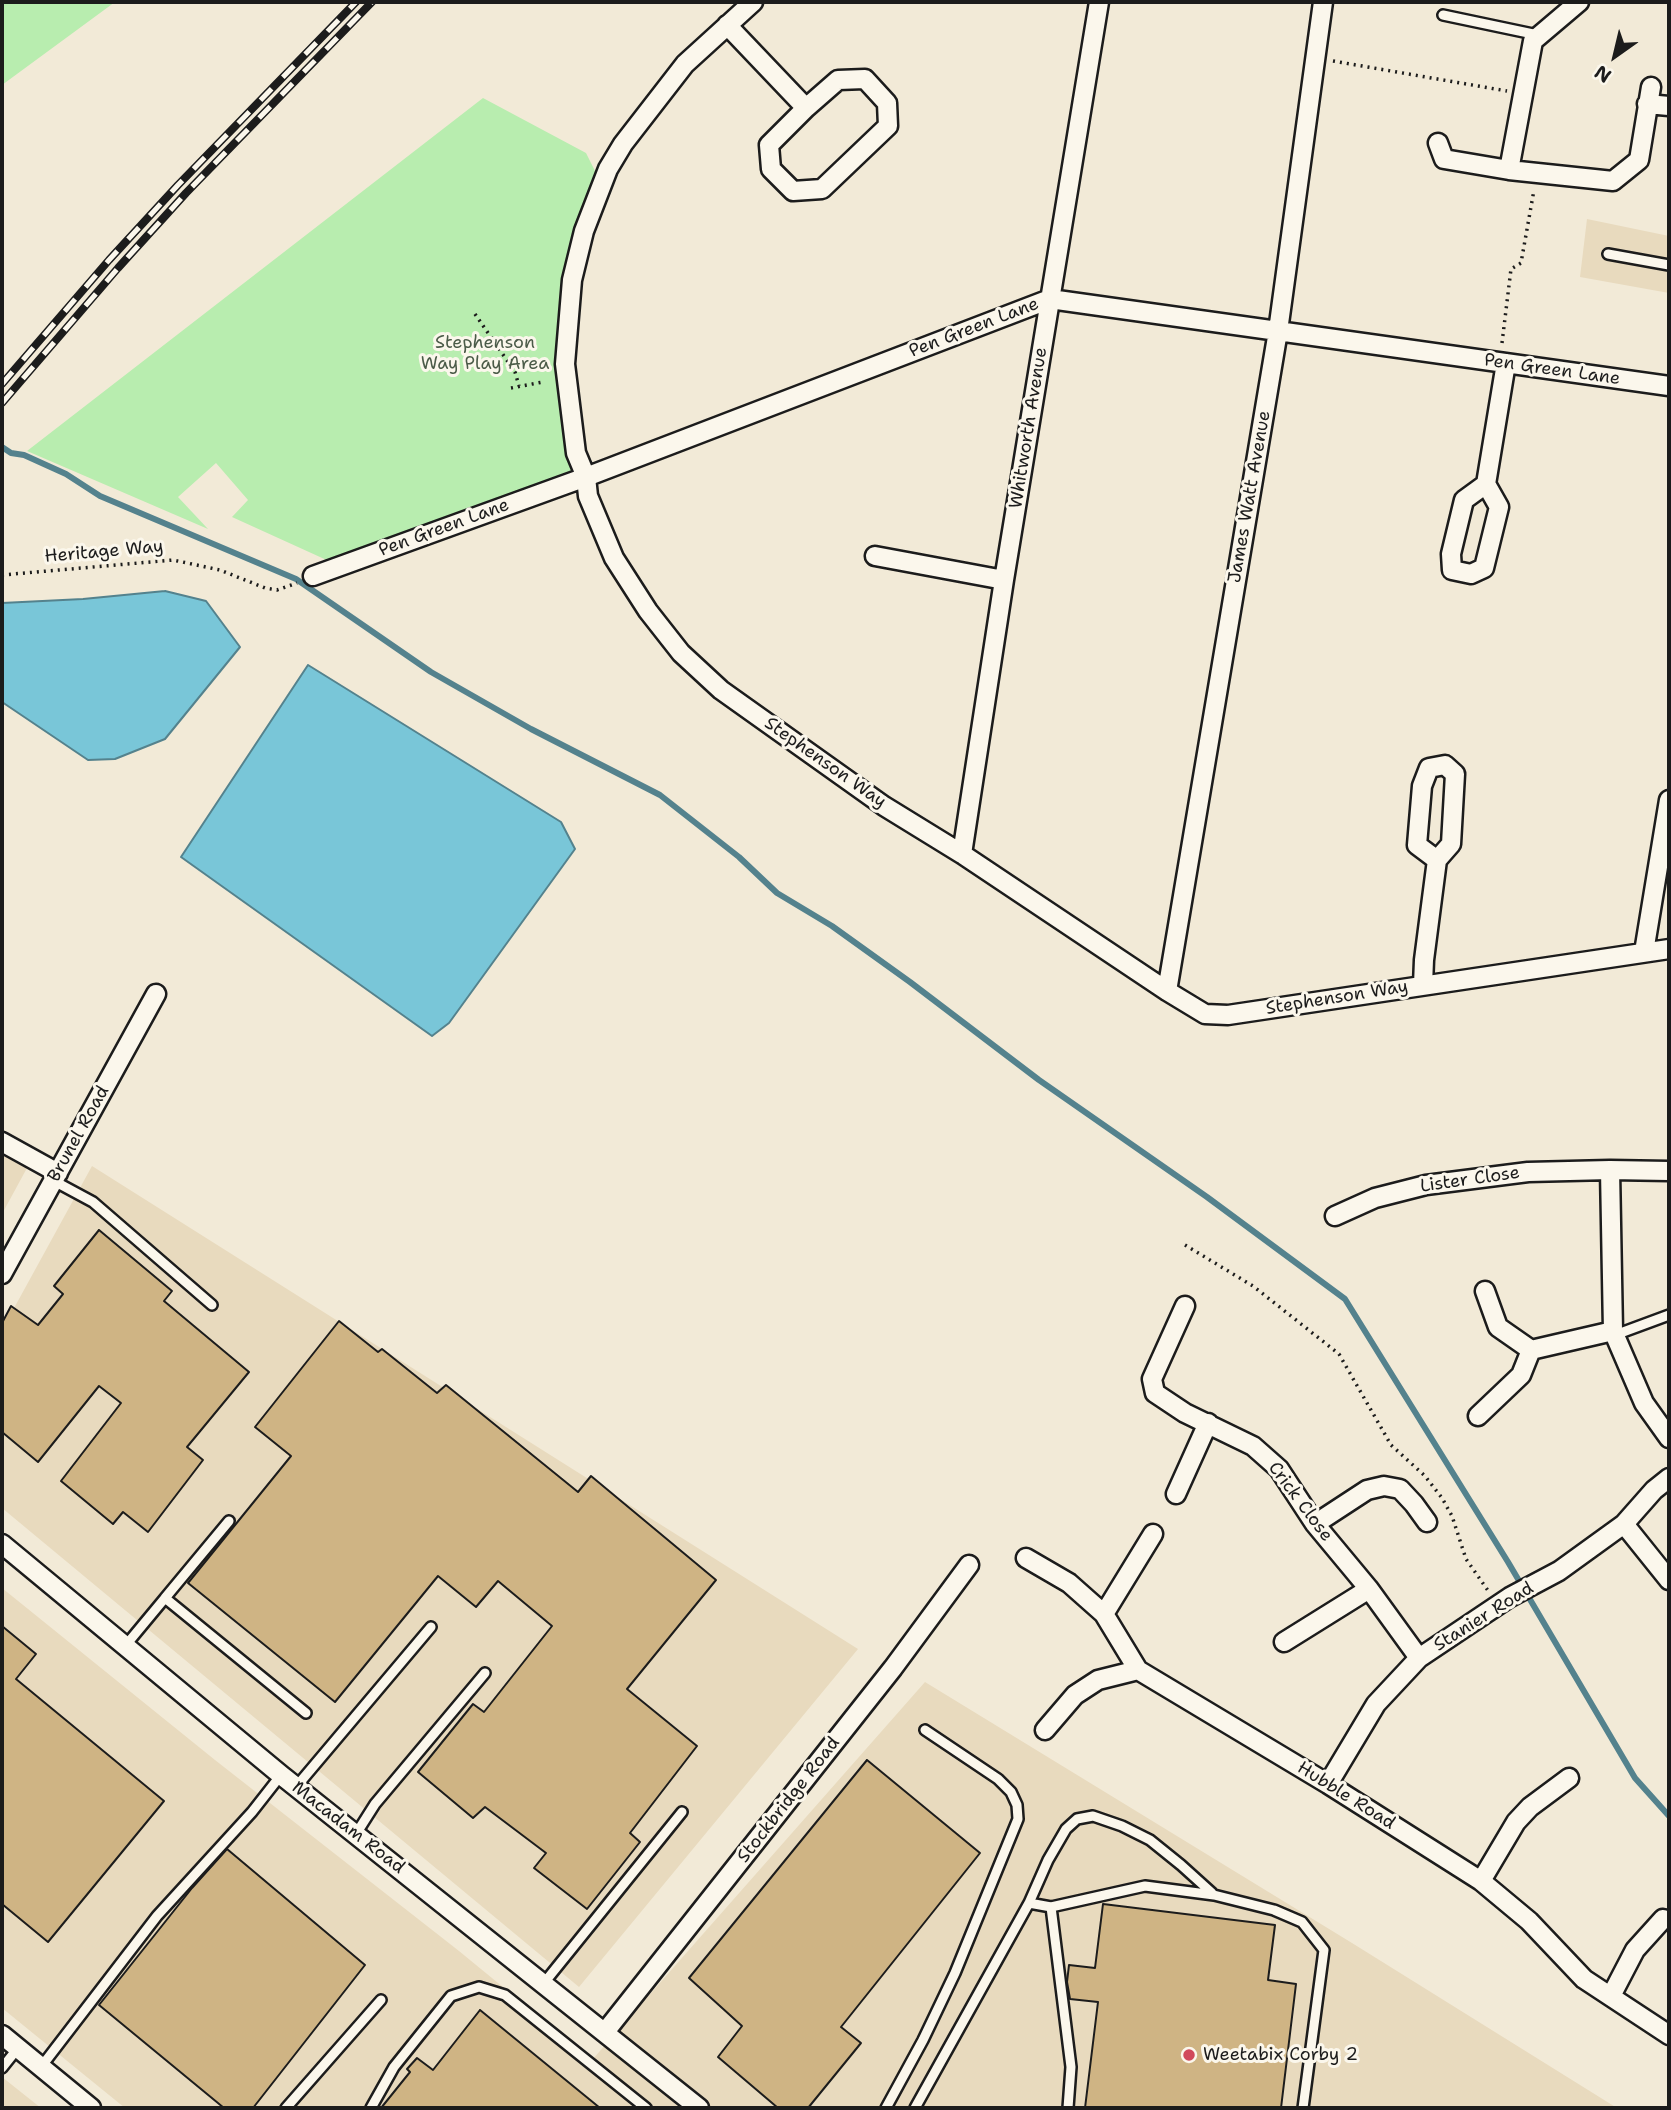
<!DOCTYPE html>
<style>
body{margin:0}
#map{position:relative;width:1671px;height:2110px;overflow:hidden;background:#f2ead7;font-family:"Shantell Sans",sans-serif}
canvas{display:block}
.frame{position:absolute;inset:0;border:4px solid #1c1c1c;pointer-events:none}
.north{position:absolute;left:1580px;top:21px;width:70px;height:70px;-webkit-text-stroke:5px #fbf7ec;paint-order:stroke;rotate:214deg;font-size:19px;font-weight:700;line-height:28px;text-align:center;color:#1c1c1c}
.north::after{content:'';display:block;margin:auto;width:24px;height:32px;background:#1c1c1c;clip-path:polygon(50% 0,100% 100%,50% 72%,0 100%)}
</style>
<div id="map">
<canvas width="1671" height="2110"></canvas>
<div class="frame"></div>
<div class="north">N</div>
</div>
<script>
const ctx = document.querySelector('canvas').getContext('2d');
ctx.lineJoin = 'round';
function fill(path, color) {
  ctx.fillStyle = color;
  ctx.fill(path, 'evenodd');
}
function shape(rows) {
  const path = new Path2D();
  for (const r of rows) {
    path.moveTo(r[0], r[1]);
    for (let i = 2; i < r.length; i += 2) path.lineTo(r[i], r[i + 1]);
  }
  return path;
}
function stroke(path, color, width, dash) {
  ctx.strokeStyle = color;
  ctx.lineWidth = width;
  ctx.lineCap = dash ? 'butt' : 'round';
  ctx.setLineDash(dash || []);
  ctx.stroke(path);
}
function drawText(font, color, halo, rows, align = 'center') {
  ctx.font = font + ' "Shantell Sans",sans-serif';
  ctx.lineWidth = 6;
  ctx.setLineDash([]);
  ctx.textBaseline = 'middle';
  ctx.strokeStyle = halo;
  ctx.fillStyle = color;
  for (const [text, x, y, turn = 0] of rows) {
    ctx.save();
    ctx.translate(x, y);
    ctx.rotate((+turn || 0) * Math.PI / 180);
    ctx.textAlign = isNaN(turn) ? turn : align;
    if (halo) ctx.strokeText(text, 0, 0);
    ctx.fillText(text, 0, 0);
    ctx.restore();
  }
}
const built = shape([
 [1587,219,1669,236,1669,293,1580,277],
 [2,1153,27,1168,2,1214],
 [92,1166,858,1649,579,1987,2,1508,2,1330],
 [2,1588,215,1760,459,1951,592,2060,925,1682,1352,1943,1617,2108,125,2108,2,2008],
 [2,2077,41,2108,2,2108]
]);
const green = shape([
 [2,2,115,2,2,85],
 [483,98,586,153,596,173,578,224,562,279,557,365,586,477,331,562,232,517,248,500,216,463,178,497,208,529,27,451]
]);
const water = shape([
 [165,591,206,601,240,647,165,739,115,759,88,760,2,702,2,603,83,599,165,591],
 [308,665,561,822,575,849,449,1023,432,1036,181,857,308,665]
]);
const stream = shape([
 [2,447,11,453,24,455,66,474,100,496,296,579,431,672,531,729,660,795,739,857,777,893,832,926,910,982,1039,1080,1207,1197,1345,1299,1508,1562,1635,1778,1669,1816]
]);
const building = shape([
 [99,1230,172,1291,164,1301,249,1372,187,1447,203,1460,148,1532,123,1512,113,1524,61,1481,121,1403,99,1386,38,1462,2,1432,2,1323,11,1306,38,1325,63,1294,54,1286,99,1230],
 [339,1321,378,1352,382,1349,437,1393,446,1385,578,1492,591,1476,716,1580,627,1689,697,1746,630,1833,640,1842,587,1909,534,1868,546,1853,485,1807,473,1818,418,1772,473,1704,484,1712,552,1626,498,1581,476,1607,438,1576,335,1702,188,1583,291,1456,255,1427,339,1321],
 [2,1626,36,1654,16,1679,164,1801,48,1942,2,1904,2,1626],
 [867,1760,980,1853,841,2027,861,2043,808,2108,778,2108,718,2057,742,2026,689,1978,867,1760],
 [227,1849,365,1965,253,2108,224,2108,99,2005,192,1888,227,1849],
 [1103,1904,1275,1925,1268,1980,1296,1984,1281,2108,1085,2108,1098,2002,1070,1999,1067,1982,1069,1965,1095,1968,1103,1904],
 [480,2010,600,2108,381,2108,410,2072,407,2069,417,2058,433,2070,480,2010]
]);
const path = shape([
 [1333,61,1507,91],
 [475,314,515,372,519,386],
 [1502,343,1511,269,1521,263,1534,190],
 [511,388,543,382],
 [2,575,173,560,220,570,265,588,277,590,297,583],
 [1185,1245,1253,1286,1339,1354,1391,1445,1425,1476,1442,1498,1452,1516,1466,1559,1489,1592]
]);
const service = shape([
 [1443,15,1538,35],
 [1608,254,1669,265],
 [54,1181,93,1202,212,1305],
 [1615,1335,1669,1315],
 [165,1598,229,1521],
 [126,1645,165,1598,306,1713],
 [296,1787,431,1627],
 [356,1834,375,1804,485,1673],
 [1029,1903,1048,1860,1066,1829,1077,1819,1093,1816,1122,1826,1150,1840,1181,1865,1212,1893],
 [1051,1907,1145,1886,1214,1895,1274,1910,1302,1922,1324,1950,1303,2108],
 [544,1983,682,1812],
 [41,2067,157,1916,252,1812,281,1775],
 [2,2068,18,2048],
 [286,2108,381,2000],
 [371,2108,394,2067,451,1996,479,1987,505,1995,646,2108],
 [886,2108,923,2040,955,1973,1018,1819,1017,1805,1011,1792,998,1779,925,1730],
 [915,2108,1029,1903,1051,1907,1071,2067,1068,2108]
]);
const minor = shape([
 [753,2,685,64,623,144,608,169,584,231,572,280,565,364,576,453,586,477,588,496,614,558,648,611,681,653,721,690,884,806,962,854,1167,991,1205,1014,1228,1015,1669,949],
 [1579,2,1533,41,1509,170,1613,181,1639,160,1651,87],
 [727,25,806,108,769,145,771,169,793,191,822,189,888,126,887,103,865,79,838,80,806,108],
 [1647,104,1669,106],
 [1438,143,1444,159,1509,170],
 [1486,484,1464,500,1451,554,1452,570,1471,574,1484,568,1499,507,1486,484,1506,363],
 [875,556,1004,580],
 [313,576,586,477,1050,299,1669,386],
 [962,854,1004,580,1099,2],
 [1644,952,1669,800],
 [1423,985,1424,960,1437,860,1451,844,1455,774,1445,765,1429,768,1422,786,1417,845,1437,860],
 [1167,991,1278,331,1323,2],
 [2,1142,58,1173],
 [1669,1171,1610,1170,1613,1331,1644,1403,1669,1438],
 [1335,1216,1375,1198,1426,1185,1528,1172,1610,1170],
 [2,1274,156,994],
 [1485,1291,1498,1327,1531,1350],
 [1185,1306,1152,1379,1155,1393,1185,1413,1253,1446,1279,1469,1315,1524,1369,1589,1419,1658],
 [1531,1350,1613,1331],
 [1478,1416,1521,1375,1531,1350],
 [1176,1494,1208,1423],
 [1315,1524,1367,1490,1384,1486,1400,1489,1414,1504,1427,1522],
 [1624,1524,1669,1580],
 [2,1544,281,1775,699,2108],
 [1026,1558,1069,1583,1104,1614,1138,1670,1328,1784,1481,1881,1529,1921,1584,1979,1669,2035],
 [1104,1614,1153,1534],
 [1284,1642,1369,1589],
 [1045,1730,1075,1695,1098,1680,1138,1670],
 [1328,1784,1376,1704,1419,1658,1510,1597,1559,1571,1624,1524,1654,1490,1669,1478],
 [1481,1881,1516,1822,1530,1807,1569,1778],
 [1611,1996,1635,1950,1663,1919],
 [605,2032,893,1668,969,1565],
 [2,2035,91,2108]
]);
const rail = shape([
 [2,384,109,260,178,185,356,2],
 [2,403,118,268,186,193,372,2]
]);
const markers = [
 [1189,2055,7,"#d1495b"]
];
const streetNames = [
 ["Pen Green Lane",974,328,-21],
 ["Pen Green Lane",1552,370,8],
 ["Whitworth Avenue",1029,428,-81],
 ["James Watt Avenue",1250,497,-80],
 ["Pen Green Lane",444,528,-20],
 ["Heritage Way",104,552,-5],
 ["Stephenson Way",825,763,35],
 ["Stephenson Way",1337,998,-9],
 ["Brunel Road",79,1134,-61],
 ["Lister Close",1470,1180,-8],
 ["Crick Close",1300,1502,53],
 ["Stanier Road",1484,1617,-32],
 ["Hubble Road",1346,1796,32],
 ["Stockbridge Road",789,1800,-52],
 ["Macadam Road",348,1828,38]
];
const parkNames = [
 ["Stephenson",485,343],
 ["Way Play Area",485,364]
];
const poiNames = [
 ["Weetabix Corby 2",1203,2055]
];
fill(built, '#e8dabe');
fill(green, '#b8edaf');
fill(water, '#79c6d8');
stroke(water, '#54828d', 2);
stroke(stream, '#54828d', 6);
fill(building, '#cfb484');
stroke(building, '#1c1c1c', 2);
stroke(service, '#1c1c1c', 14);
stroke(minor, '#1c1c1c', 23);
stroke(path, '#1c1c1c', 3.5, [2, 5]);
stroke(service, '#fbf7ec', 9);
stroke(minor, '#fbf7ec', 18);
stroke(rail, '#1c1c1c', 8);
stroke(rail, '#fbf7ec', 5, [16]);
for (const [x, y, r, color] of markers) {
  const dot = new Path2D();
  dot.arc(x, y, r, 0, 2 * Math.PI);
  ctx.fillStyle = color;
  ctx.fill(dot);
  stroke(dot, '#fbf7ec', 2.5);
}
drawText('18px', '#1c1c1c', '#fbf7ec', streetNames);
drawText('18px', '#4b5b48', '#fbf7ec', parkNames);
drawText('18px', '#1c1c1c', '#fbf7ec', poiNames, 'left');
</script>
